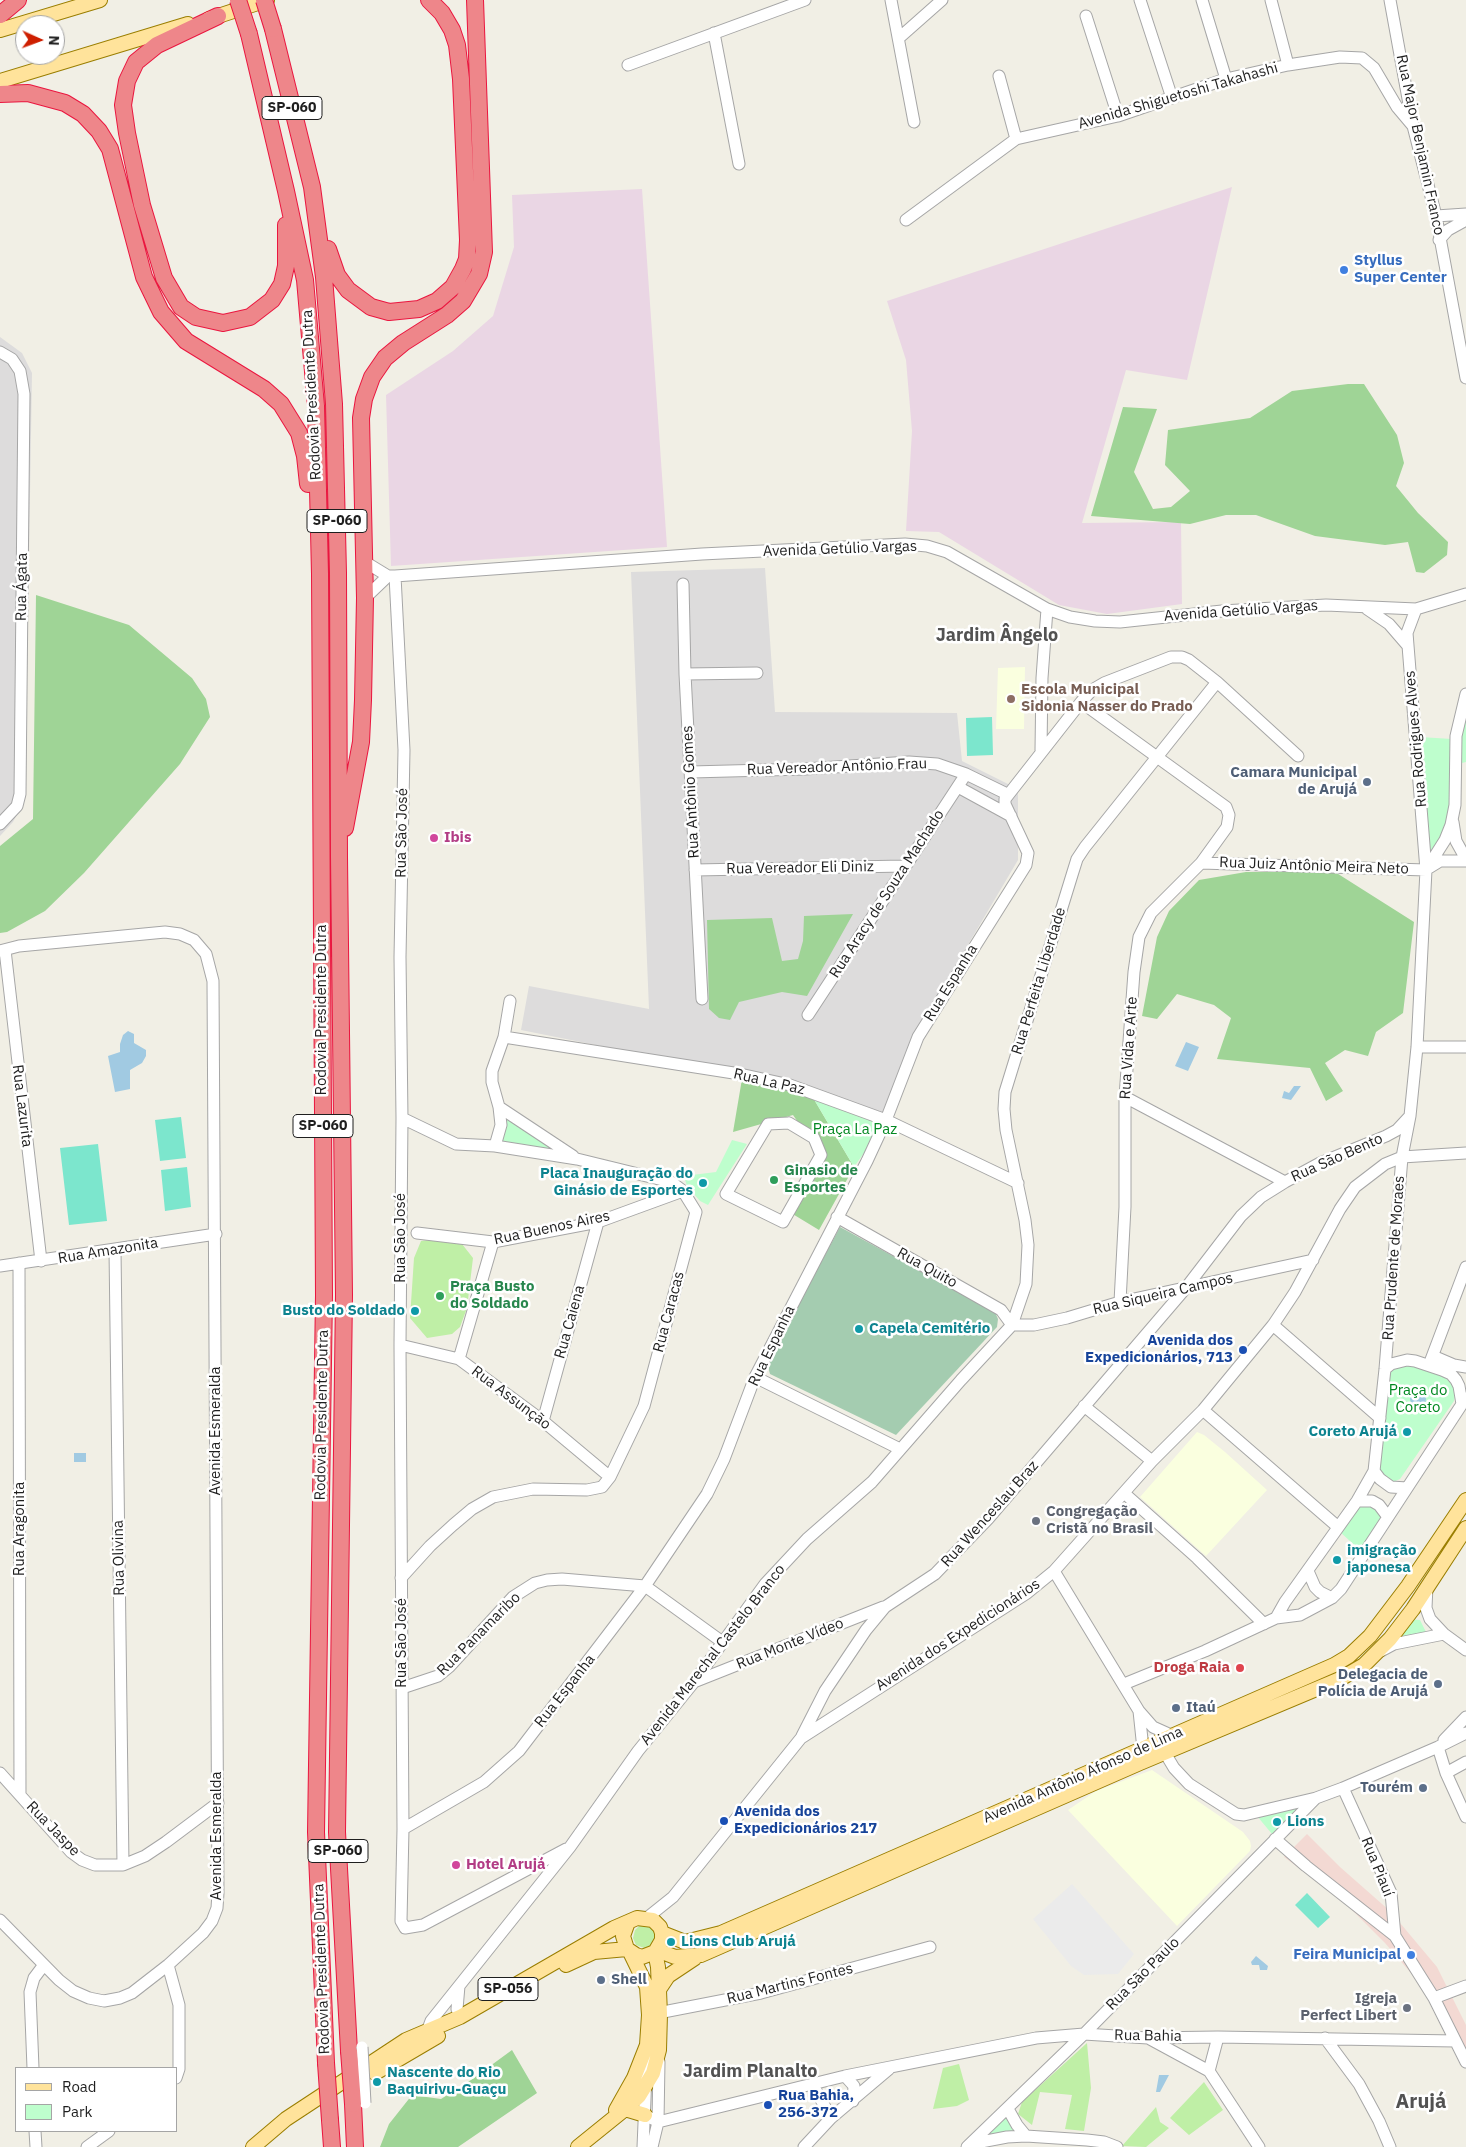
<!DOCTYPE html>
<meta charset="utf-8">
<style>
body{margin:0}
#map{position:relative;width:1466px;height:2147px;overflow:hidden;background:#f1efe5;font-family:"IBM Plex Sans",sans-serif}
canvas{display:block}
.legend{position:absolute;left:15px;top:2067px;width:162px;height:65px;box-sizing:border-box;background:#fff;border:1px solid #a5a5a5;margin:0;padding:6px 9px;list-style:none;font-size:15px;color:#1f1f1f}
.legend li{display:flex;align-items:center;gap:10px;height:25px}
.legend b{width:25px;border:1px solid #a5a5a5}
.north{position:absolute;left:15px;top:15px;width:50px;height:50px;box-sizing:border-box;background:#fff;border:1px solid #a5a5a5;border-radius:50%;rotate:92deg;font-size:14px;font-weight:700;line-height:20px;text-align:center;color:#1f1f1f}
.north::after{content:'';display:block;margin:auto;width:18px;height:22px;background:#ce1f00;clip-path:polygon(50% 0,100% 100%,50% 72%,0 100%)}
</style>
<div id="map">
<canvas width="1466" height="2147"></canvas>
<ul class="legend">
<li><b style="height:6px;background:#ffe39b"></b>Road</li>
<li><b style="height:14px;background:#befecd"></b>Park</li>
</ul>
<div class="north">N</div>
</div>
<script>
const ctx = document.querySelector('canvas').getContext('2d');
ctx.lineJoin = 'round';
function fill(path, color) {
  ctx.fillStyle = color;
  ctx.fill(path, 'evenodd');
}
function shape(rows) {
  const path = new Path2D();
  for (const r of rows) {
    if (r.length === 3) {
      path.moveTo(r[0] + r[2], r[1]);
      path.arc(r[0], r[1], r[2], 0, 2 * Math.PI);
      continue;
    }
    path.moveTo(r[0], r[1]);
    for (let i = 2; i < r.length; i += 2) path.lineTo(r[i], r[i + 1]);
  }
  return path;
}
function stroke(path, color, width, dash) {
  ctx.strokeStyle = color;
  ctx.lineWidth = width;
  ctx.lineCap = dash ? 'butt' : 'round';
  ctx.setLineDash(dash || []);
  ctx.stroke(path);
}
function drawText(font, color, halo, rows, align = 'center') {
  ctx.font = font + ' "IBM Plex Sans",sans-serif';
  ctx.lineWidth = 5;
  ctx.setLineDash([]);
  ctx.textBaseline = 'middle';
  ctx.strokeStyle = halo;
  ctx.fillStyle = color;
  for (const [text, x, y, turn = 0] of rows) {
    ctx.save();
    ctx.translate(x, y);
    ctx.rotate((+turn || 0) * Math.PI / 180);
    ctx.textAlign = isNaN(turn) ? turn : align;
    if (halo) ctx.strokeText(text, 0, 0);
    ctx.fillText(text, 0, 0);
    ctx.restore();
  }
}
const residential = shape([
 [0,337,22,353,32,373,25,800,13,822,0,836],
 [765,568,775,712,957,713,962,761,1018,789,1018,860,924,1019,883,1114,671,1060,521,1030,529,986,649,1009,631,572]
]);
const commercial = shape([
 [1307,1834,1340,1867,1390,1911,1437,1967,1466,2025,1466,2063,1442,2028,1422,1986,1385,1943,1343,1901,1284,1857]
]);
const industrial = shape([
 [1232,187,1187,380,1126,370,1082,523,1181,522,1182,604,1107,614,1059,605,939,532,906,531,912,431,906,360,887,301],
 [642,189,667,547,391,566,386,395,453,351,493,316,514,247,512,195]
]);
const education = shape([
 [1025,667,1024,729,996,729,998,668],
 [1197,1432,1204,1435,1225,1452,1267,1490,1206,1556,1140,1497],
 [1152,1770,1243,1832,1250,1841,1251,1846,1250,1851,1177,1926,1068,1810,1096,1791]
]);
const grass = shape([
 [442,1239,462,1244,473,1258,467,1308,460,1327,452,1334,427,1338,410,1318,414,1258,421,1241],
 [641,1924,653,1926,657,1942,647,1949,636,1945,633,1938,635,1930],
 [1087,2043,1091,2088,1084,2131,1065,2129,1072,2095,1040,2092,1032,2125,1018,2114,1022,2102],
 [959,2064,969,2100,957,2106,933,2109,943,2068],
 [1204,2082,1223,2110,1189,2135,1170,2118],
 [1156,2107,1160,2122,1169,2128,1146,2147,1122,2146]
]);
const forest = shape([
 [1348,384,1364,384,1397,435,1404,463,1396,486,1418,513,1448,542,1447,555,1424,573,1416,572,1408,542,1385,545,1315,536,1256,515,1226,515,1190,524,1091,516,1123,407,1157,409,1134,472,1153,509,1171,507,1190,491,1165,465,1168,430,1250,418,1292,391],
 [36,595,129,625,192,678,206,699,210,717,180,764,84,873,45,911,7,932,0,933,0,846,33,819],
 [1246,872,1335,872,1414,922,1403,1013,1376,1032,1368,1056,1345,1050,1325,1063,1343,1091,1326,1101,1310,1068,1217,1059,1231,1018,1214,1005,1177,994,1157,1019,1142,1016,1157,937,1169,911,1199,880],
 [853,914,807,996,782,992,739,1002,730,1020,719,1018,709,1009,707,920,772,918,782,961,798,959,803,941,804,916],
 [742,1079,812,1096,854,1167,819,1230,791,1213,823,1158,793,1115,733,1132],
 [512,2050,537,2093,458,2147,380,2147,389,2124,412,2095,441,2099,471,2080]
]);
const cemetery = shape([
 [840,1227,995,1312,998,1319,997,1327,896,1435,770,1374,767,1363]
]);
const park = shape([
 [1466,700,1466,762,1458,764],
 [1420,737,1452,739,1451,806,1447,825,1429,858],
 [812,1096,883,1117,871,1143,854,1167],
 [505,1116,562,1152,501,1144],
 [732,1140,747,1144,708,1205,700,1201,687,1186,684,1176,716,1172],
 [1406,1363,1441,1375,1449,1381,1454,1388,1455,1396,1454,1401,1400,1479,1393,1482,1381,1475,1379,1467,1389,1375,1391,1369],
 [1372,1505,1383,1516,1360,1550,1340,1532,1358,1507],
 [1407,1619,1420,1620,1426,1632,1402,1641,1399,1634],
 [1295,1805,1296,1813,1272,1834,1257,1816],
 [1007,2114,1016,2135,983,2137]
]);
const pitch = shape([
 [992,717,993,755,967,756,966,718],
 [181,1117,186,1158,160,1161,155,1120],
 [98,1144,107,1221,69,1225,60,1148],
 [187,1167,191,1207,165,1211,161,1170],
 [1307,1893,1330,1917,1318,1928,1295,1905]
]);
const parking = shape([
 [1072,1884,1134,1954,1118,1974,1084,1975,1071,1966,1033,1919]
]);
const water = shape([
 [128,1031,134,1034,134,1043,146,1050,146,1056,142,1063,130,1070,130,1089,115,1092,108,1056,120,1052,120,1044,123,1035],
 [1186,1042,1199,1047,1188,1071,1175,1066],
 [1294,1086,1301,1086,1291,1100,1282,1098,1284,1091,1289,1093],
 [1418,1399,8],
 [74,1453,86,1453,86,1462,74,1462],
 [1256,1956,1268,1966,1267,1970,1260,1970,1259,1965,1252,1965,1251,1962],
 [1159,2075,1169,2075,1160,2092,1156,2092]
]);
const minor = shape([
 [891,0,914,122],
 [1140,0,1172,98],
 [1202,0,1226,79],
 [1271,0,1288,65],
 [1390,0,1413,126,1436,216,1466,378],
 [1086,16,1118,116],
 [714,33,739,164],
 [899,38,942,0],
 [628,65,805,0],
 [999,76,1016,139],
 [1436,216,1466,214],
 [906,220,1016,139,1118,116,1226,79,1288,65,1340,57,1362,58,1374,68,1397,107,1413,126],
 [1439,240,1448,230,1466,220],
 [0,352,12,359,20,371,24,394,20,794,17,806,0,824],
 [365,562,388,576],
 [395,576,404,750,400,957,402,1118,400,1345,403,1829,401,1921,405,1928,423,1925,566,1849],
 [683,584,685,674,702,999],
 [365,598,388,576,395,576,702,554,905,544,927,546,947,552,1047,609,1070,617,1095,621,1120,622,1222,611,1326,605,1416,609,1466,594],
 [1367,609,1389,624,1408,646],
 [685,674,757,673],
 [1081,702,1226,807,1229,815,1227,827,1201,863,1151,913,1139,937,1134,972,1125,1097,1125,1207,1120,1302],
 [1041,750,1042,678,1047,609],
 [691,772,805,769,909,762,937,764,966,774,1007,794],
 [958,787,1011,816],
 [1453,822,1456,841,1466,859],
 [1201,863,1426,870],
 [1427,869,1440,861,1466,861],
 [695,870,904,866],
 [1426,870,1445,840,1451,825,1455,805,1456,736,1466,694],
 [5,950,41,1261],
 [0,951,19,946,165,932,180,934,194,940,206,954,213,981,218,1893,217,1908,212,1921,203,1933,168,1965,132,1993,120,1998,104,2001,89,1998,73,1991,59,1980,0,1920],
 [510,1001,504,1037,492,1071,492,1082,499,1107,573,1156],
 [808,1015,966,774],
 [504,1037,740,1074,790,1085,886,1120,1018,1183],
 [1417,1047,1466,1047],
 [1125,1097,1285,1182],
 [789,1123,814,1138,821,1155,783,1222,726,1194,768,1124,789,1123],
 [495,1146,501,1125,499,1107],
 [837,1217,1001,1310,1012,1325],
 [417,1233,493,1242,598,1222,683,1191],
 [115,1250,123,1865],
 [19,1263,20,1795],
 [0,1266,216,1234],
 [1012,1325,1034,1325,1067,1318,1120,1302,1313,1260],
 [1273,1325,1380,1418],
 [400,1345,459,1359,543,1421,610,1477],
 [1433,1356,1454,1365,1466,1367],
 [459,1359,493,1242],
 [1429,1365,1466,1267],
 [1385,1369,1391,1364,1407,1360,1415,1361,1442,1370,1451,1374,1456,1380,1459,1386,1462,1404],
 [755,1377,900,1449],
 [1084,1406,1152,1461],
 [1203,1410,1338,1527],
 [543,1421,598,1222],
 [1374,1471,1380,1479,1391,1487,1407,1488],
 [1124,1493,1197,1558,1264,1624],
 [1357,1501,1372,1501,1379,1505,1388,1517],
 [1054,1571,1139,1711,1153,1727,1173,1736],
 [1308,1571,1315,1587,1320,1592,1332,1598],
 [401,1578,430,1546,453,1525,472,1509,493,1497,533,1489,587,1490,602,1487,610,1477,644,1406,696,1212,683,1191,671,1182,577,1159,495,1146,456,1144,402,1118],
 [1427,1586,1426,1608,1430,1619,1444,1634,1466,1650],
 [1276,1618,1285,1602,1357,1501,1374,1471,1385,1369,1402,1157,1410,1116,1417,1047,1426,870,1407,633,1416,609],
 [1381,1651,1394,1644,1444,1634],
 [694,1682,883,1607],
 [1124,1684,1205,1651,1276,1618,1300,1615,1332,1598,1341,1589,1466,1398],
 [402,1688,438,1676,449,1667,513,1597,535,1583,547,1580,562,1579,645,1586,721,1641],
 [1139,1711,1143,1749],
 [802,1736,825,1691,866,1630,885,1607,935,1574,988,1519,1185,1289,1241,1216,1261,1197,1285,1182,1320,1163,1386,1136,1397,1130,1410,1116],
 [1444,1740,1466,1717],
 [1438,1747,1446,1773,1466,1817],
 [1165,1753,1174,1768,1189,1784,1236,1814,1244,1815,1316,1798,1343,1788,1438,1747,1466,1733],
 [0,1773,71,1852,82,1860,95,1865,123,1865,145,1856,166,1842,218,1803],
 [1446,1773,1466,1762],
 [1343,1788,1391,1893,1395,1936,1434,1998,1466,2062],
 [403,1829,484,1782,519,1751,645,1586,707,1494,724,1459,755,1377,867,1161,886,1120,918,1037,1026,865,1028,853,1005,804,1005,799,1081,702,1092,690,1104,683,1171,657,1182,657,1189,660,1217,682,1298,756],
 [1275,1839,1306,1866,1395,1936],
 [648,1917,673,1897,801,1738,1027,1593,1054,1571,1152,1461,1203,1410,1273,1325,1295,1292,1340,1209,1355,1187,1385,1164,1402,1157,1466,1153],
 [168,1965,179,2005,179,2069,176,2078],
 [459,1986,457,2009,460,2017],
 [1434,1998,1466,1986],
 [653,2014,761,1993,930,1947],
 [425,2037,431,2021,570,1847,638,1751,694,1682,765,1584,807,1539,872,1482,961,1380,1012,1325,1026,1284,1028,1245,1025,1220,1006,1130,1004,1109,1005,1092,1072,875,1077,859,1085,847,1217,682],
 [1325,2038,1359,2084,1379,2121,1390,2147],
 [1150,2039,1209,2071,1259,2147],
 [33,2068,30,1992,34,1978,43,1966],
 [1209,2071,1218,2037],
 [845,2076,854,2086,853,2101],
 [813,2085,831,2118],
 [1008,2109,1017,2125,1026,2136],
 [645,2115,658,2122,845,2076,1036,2038,1084,2034,1148,2038,1218,2037,1455,2041],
 [35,2131,36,2147],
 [971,2144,1007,2137,1026,2136,1087,2140,1104,2142,1117,2147],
 [87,2147,109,2131],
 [643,2147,647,2051],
 [652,2147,658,2122,659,2062],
 [804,2147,831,2118,889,2069],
 [967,2147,1084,2034,1316,1798]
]);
const major = shape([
 [209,19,267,0],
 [0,30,100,0],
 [0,81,188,24],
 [662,1933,685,1942,721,1933,1334,1665,1349,1656,1370,1636,1408,1586,1466,1500],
 [657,1950,675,1957,701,1955,1140,1763,1340,1679,1364,1665,1390,1639,1413,1609,1466,1528],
 [566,1965,594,1952,627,1949],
 [660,1988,668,1976,695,1958],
 [375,2073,438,2036],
 [625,2109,645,2115],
 [616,2110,634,2078,647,2045,649,2015,647,1987,630,1952],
 [253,2147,286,2119,406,2040,460,2017,614,1928,637,1918,653,1920,660,1927,662,1933,662,1940,655,1952,642,1957,636,1955,627,1949,623,1936,628,1922],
 [578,2147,625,2109,639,2096,653,2073,659,2050,660,2014,658,1967,655,1952]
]);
const highway = shape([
 [0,15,18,0],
 [218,16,157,45,136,62,127,81,123,105,127,133,142,205,164,278,181,307,196,317,223,323,250,317,272,300,282,284,286,266,286,225],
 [273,29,312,187,324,277,334,404,338,573,339,857,344,1295,337,1832,349,2051],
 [249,34,286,191,305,280,316,406,320,574,324,1295,316,1832,326,2063],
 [0,94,28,93,65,103,83,114,99,131,110,149,144,277,161,312,186,341,264,389,281,404,299,433,305,456,308,484],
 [328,249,337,275,348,290,371,307,389,312,419,309,437,301,453,287,463,269,467,259,468,240,461,79,457,45,452,30,442,13,429,0],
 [345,828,361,742,363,700,365,598,361,418,364,399,372,377,385,358,403,343,447,315,463,301,479,274,484,252,475,0],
 [353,2104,355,2147],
 [330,2120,332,2147]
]);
const minorBridge = shape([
 [362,2047,365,2103]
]);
const highwayBridge = shape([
 [238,0,249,34],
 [264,0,273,29],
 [349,2051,353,2104],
 [326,2063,330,2120]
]);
const markers = [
 [1344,270,5,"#3f7fe0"],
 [1011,699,5,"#8d6e63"],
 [1367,782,5,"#5c6f8a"],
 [434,838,5,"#d1479c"],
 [774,1180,5,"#2e9e5b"],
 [703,1183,5,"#0f9aa8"],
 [440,1296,5,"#2e9e5b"],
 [415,1311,5,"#0f9aa8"],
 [859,1329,5,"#0f9aa8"],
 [1243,1350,5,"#1a4fb4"],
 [1407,1432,5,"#0f9aa8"],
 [1036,1521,5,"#6b7280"],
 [1337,1560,5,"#0f9aa8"],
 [1240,1668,5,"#e0444e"],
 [1438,1684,5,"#5c6f8a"],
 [1176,1708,5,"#5c6f8a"],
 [1423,1788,5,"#5c6f8a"],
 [724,1821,5,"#1a4fb4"],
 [1277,1822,5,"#0f9aa8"],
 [456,1865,5,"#d1479c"],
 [671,1942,5,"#0f9aa8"],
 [1411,1955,5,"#3f7fe0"],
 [601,1980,5,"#5c6f8a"],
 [1407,2008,5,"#6b7280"],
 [377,2082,5,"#0f9aa8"],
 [768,2105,5,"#1a4fb4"]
];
const shields = [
 [292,108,60],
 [337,521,60],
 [323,1126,60],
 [338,1851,60],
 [508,1989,60]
];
const shieldNames = [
 ["SP-060",292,108],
 ["SP-060",337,521],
 ["SP-060",323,1126],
 ["SP-060",338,1851],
 ["SP-056",508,1989]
];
const streetNames = [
 ["Avenida Shiguetoshi Takahashi",1178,96,-16],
 ["Rua Major Benjamin Franco",1420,145,78],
 ["Rodovia Presidente Dutra",312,395,-93],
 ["Avenida Getúlio Vargas",840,549,-2],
 ["Rua Ágata",22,587,-89],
 ["Avenida Getúlio Vargas",1241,611,-4],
 ["Rua Rodrigues Alves",1416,739,-95],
 ["Rua Vereador Antônio Frau",837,767,-2],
 ["Rua Antônio Gomes",691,792,-93],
 ["Rua São José",402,833,-89],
 ["Rua Juiz Antônio Meira Neto",1314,866,2],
 ["Rua Vereador Eli Diniz",800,868,-1],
 ["Rua Aracy de Souza Machado",887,894,-57],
 ["Rua Perfeita Liberdade",1039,981,-73],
 ["Rua Espanha",951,983,-58],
 ["Rodovia Presidente Dutra",322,1010,-90],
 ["Rua Vida e Arte",1129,1048,-86],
 ["Rua La Paz",769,1082,13],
 ["Rua Lazurita",22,1106,83],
 ["Rua São Bento",1337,1158,-24],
 ["Rua Buenos Aires",552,1228,-12],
 ["Rua São José",401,1238,-90],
 ["Rua Amazonita",108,1251,-9],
 ["Rua Prudente de Moraes",1394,1258,-86],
 ["Rua Quito",927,1268,29],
 ["Rua Siqueira Campos",1163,1294,-13],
 ["Rua Caracas",669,1312,-75],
 ["Rua Caiena",570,1322,-74],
 ["Rua Espanha",772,1346,-64],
 ["Rua Assunção",511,1398,37],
 ["Rodovia Presidente Dutra",322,1415,-89],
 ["Avenida Esmeralda",216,1431,-90],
 ["Rua Wenceslau Braz",990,1514,-48],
 ["Rua Aragonita",20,1529,-90],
 ["Rua Olivina",119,1558,-91],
 ["Rua Panamaribo",479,1634,-45],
 ["Avenida dos Expedicionários",958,1635,-33],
 ["Rua São José",402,1643,-90],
 ["Rua Monte Vídeo",790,1644,-22],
 ["Avenida Marechal Castelo Branco",713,1655,-52],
 ["Rua Espanha",565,1691,-52],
 ["Avenida Antônio Afonso de Lima",1083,1775,-24],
 ["Rua Jaspe",53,1829,46],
 ["Avenida Esmeralda",217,1836,-90],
 ["Rua Piauí",1377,1867,68],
 ["Rodovia Presidente Dutra",322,1969,-92],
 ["Rua São Paulo",1143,1974,-45],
 ["Rua Martins Fontes",790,1984,-14],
 ["Rua Bahia",1148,2036,1]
];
const shopNames = [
 ["Styllus",1354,261],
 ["Super Center",1354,278],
 ["Feira Municipal",1401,1955,"right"]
];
const educationNames = [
 ["Escola Municipal",1021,690],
 ["Sidonia Nasser do Prado",1021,707]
];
const serviceNames = [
 ["Camara Municipal",1357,773],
 ["de Arujá",1357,790],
 ["Delegacia de",1428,1675],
 ["Polícia de Arujá",1428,1692],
 ["Itaú",1186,1708,"left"],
 ["Tourém",1413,1788],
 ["Shell",611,1980,"left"]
];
const hotelNames = [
 ["Ibis",444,838],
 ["Hotel Arujá",466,1865]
];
const parkNames = [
 ["Praça La Paz",855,1130],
 ["Praça do",1418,1391],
 ["Coreto",1418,1408]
];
const leisureNames = [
 ["Ginasio de",784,1171],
 ["Esportes",784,1188],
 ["Praça Busto",450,1287],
 ["do Soldado",450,1304]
];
const cultureNames = [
 ["Placa Inauguração do",693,1174,"right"],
 ["Ginásio de Esportes",693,1191,"right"],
 ["Busto do Soldado",405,1311,"right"],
 ["Capela Cemitério",869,1329],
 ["Coreto Arujá",1397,1432,"right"],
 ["imigração",1347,1551],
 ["japonesa",1347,1568],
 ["Lions",1287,1822],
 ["Lions Club Arujá",681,1942],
 ["Nascente do Rio",387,2073],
 ["Baquirivu-Guaçu",387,2090]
];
const transitNames = [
 ["Avenida dos",1233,1341,"right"],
 ["Expedicionários, 713",1233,1358,"right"],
 ["Avenida dos",734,1812],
 ["Expedicionários 217",734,1829],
 ["Rua Bahia,",778,2096],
 ["256-372",778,2113]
];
const worshipNames = [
 ["Congregação",1046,1512],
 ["Cristã no Brasil",1046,1529],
 ["Igreja",1397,1999,"right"],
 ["Perfect Libert",1397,2016,"right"]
];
const healthNames = [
 ["Droga Raia",1230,1668]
];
const quarterNames = [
 ["Jardim Ângelo",997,636],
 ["Jardim Planalto",750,2072]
];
const districtNames = [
 ["Arujá",1421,2102]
];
fill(residential, '#dddcdc');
fill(commercial, '#f3d9d3');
fill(industrial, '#ead6e4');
fill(education, '#faffdf');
fill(grass, '#bfefa6');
fill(forest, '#9fd496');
fill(cemetery, '#a4ccb0');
fill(park, '#befecd');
fill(pitch, '#7ce6cd');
fill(parking, '#ebebeb');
fill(water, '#a1cae2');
stroke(minor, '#a6a6a6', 13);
stroke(major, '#9a7e00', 16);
stroke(highway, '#ea163f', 18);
stroke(minor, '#fff', 11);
stroke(major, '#ffe39b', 14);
stroke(highway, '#ee868a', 16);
stroke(minorBridge, '#a6a6a6', 13, []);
stroke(highwayBridge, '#ea163f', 18, []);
stroke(minorBridge, '#fff', 11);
stroke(highwayBridge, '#ee868a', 16);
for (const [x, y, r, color] of markers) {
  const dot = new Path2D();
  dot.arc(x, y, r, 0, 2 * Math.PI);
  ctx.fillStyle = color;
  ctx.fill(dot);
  stroke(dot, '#fff', 2);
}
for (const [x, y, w] of shields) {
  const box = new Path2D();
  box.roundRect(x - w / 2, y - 11.5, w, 23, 4);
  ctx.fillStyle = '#fff';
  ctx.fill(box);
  stroke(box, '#1f1f1f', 1);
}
drawText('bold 14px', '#1f1f1f', null, shieldNames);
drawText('15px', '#1f1f1f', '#fff', streetNames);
drawText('bold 15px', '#366cbe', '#fff', shopNames, 'left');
drawText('bold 15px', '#785e54', '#fff', educationNames, 'left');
drawText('bold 15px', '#4e5e75', '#fff', serviceNames, 'right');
drawText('bold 15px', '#b23c85', '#fff', hotelNames, 'left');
drawText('15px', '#028821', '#fff', parkNames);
drawText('bold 15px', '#27864d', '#fff', leisureNames, 'left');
drawText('bold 15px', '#0d838f', '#fff', cultureNames, 'left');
drawText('bold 15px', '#164399', '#fff', transitNames, 'left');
drawText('bold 15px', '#5b616d', '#fff', worshipNames, 'left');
drawText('bold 15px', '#be3a42', '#fff', healthNames, 'right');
drawText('bold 18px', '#525252', '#fff', quarterNames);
drawText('bold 20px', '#525252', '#fff', districtNames);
</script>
